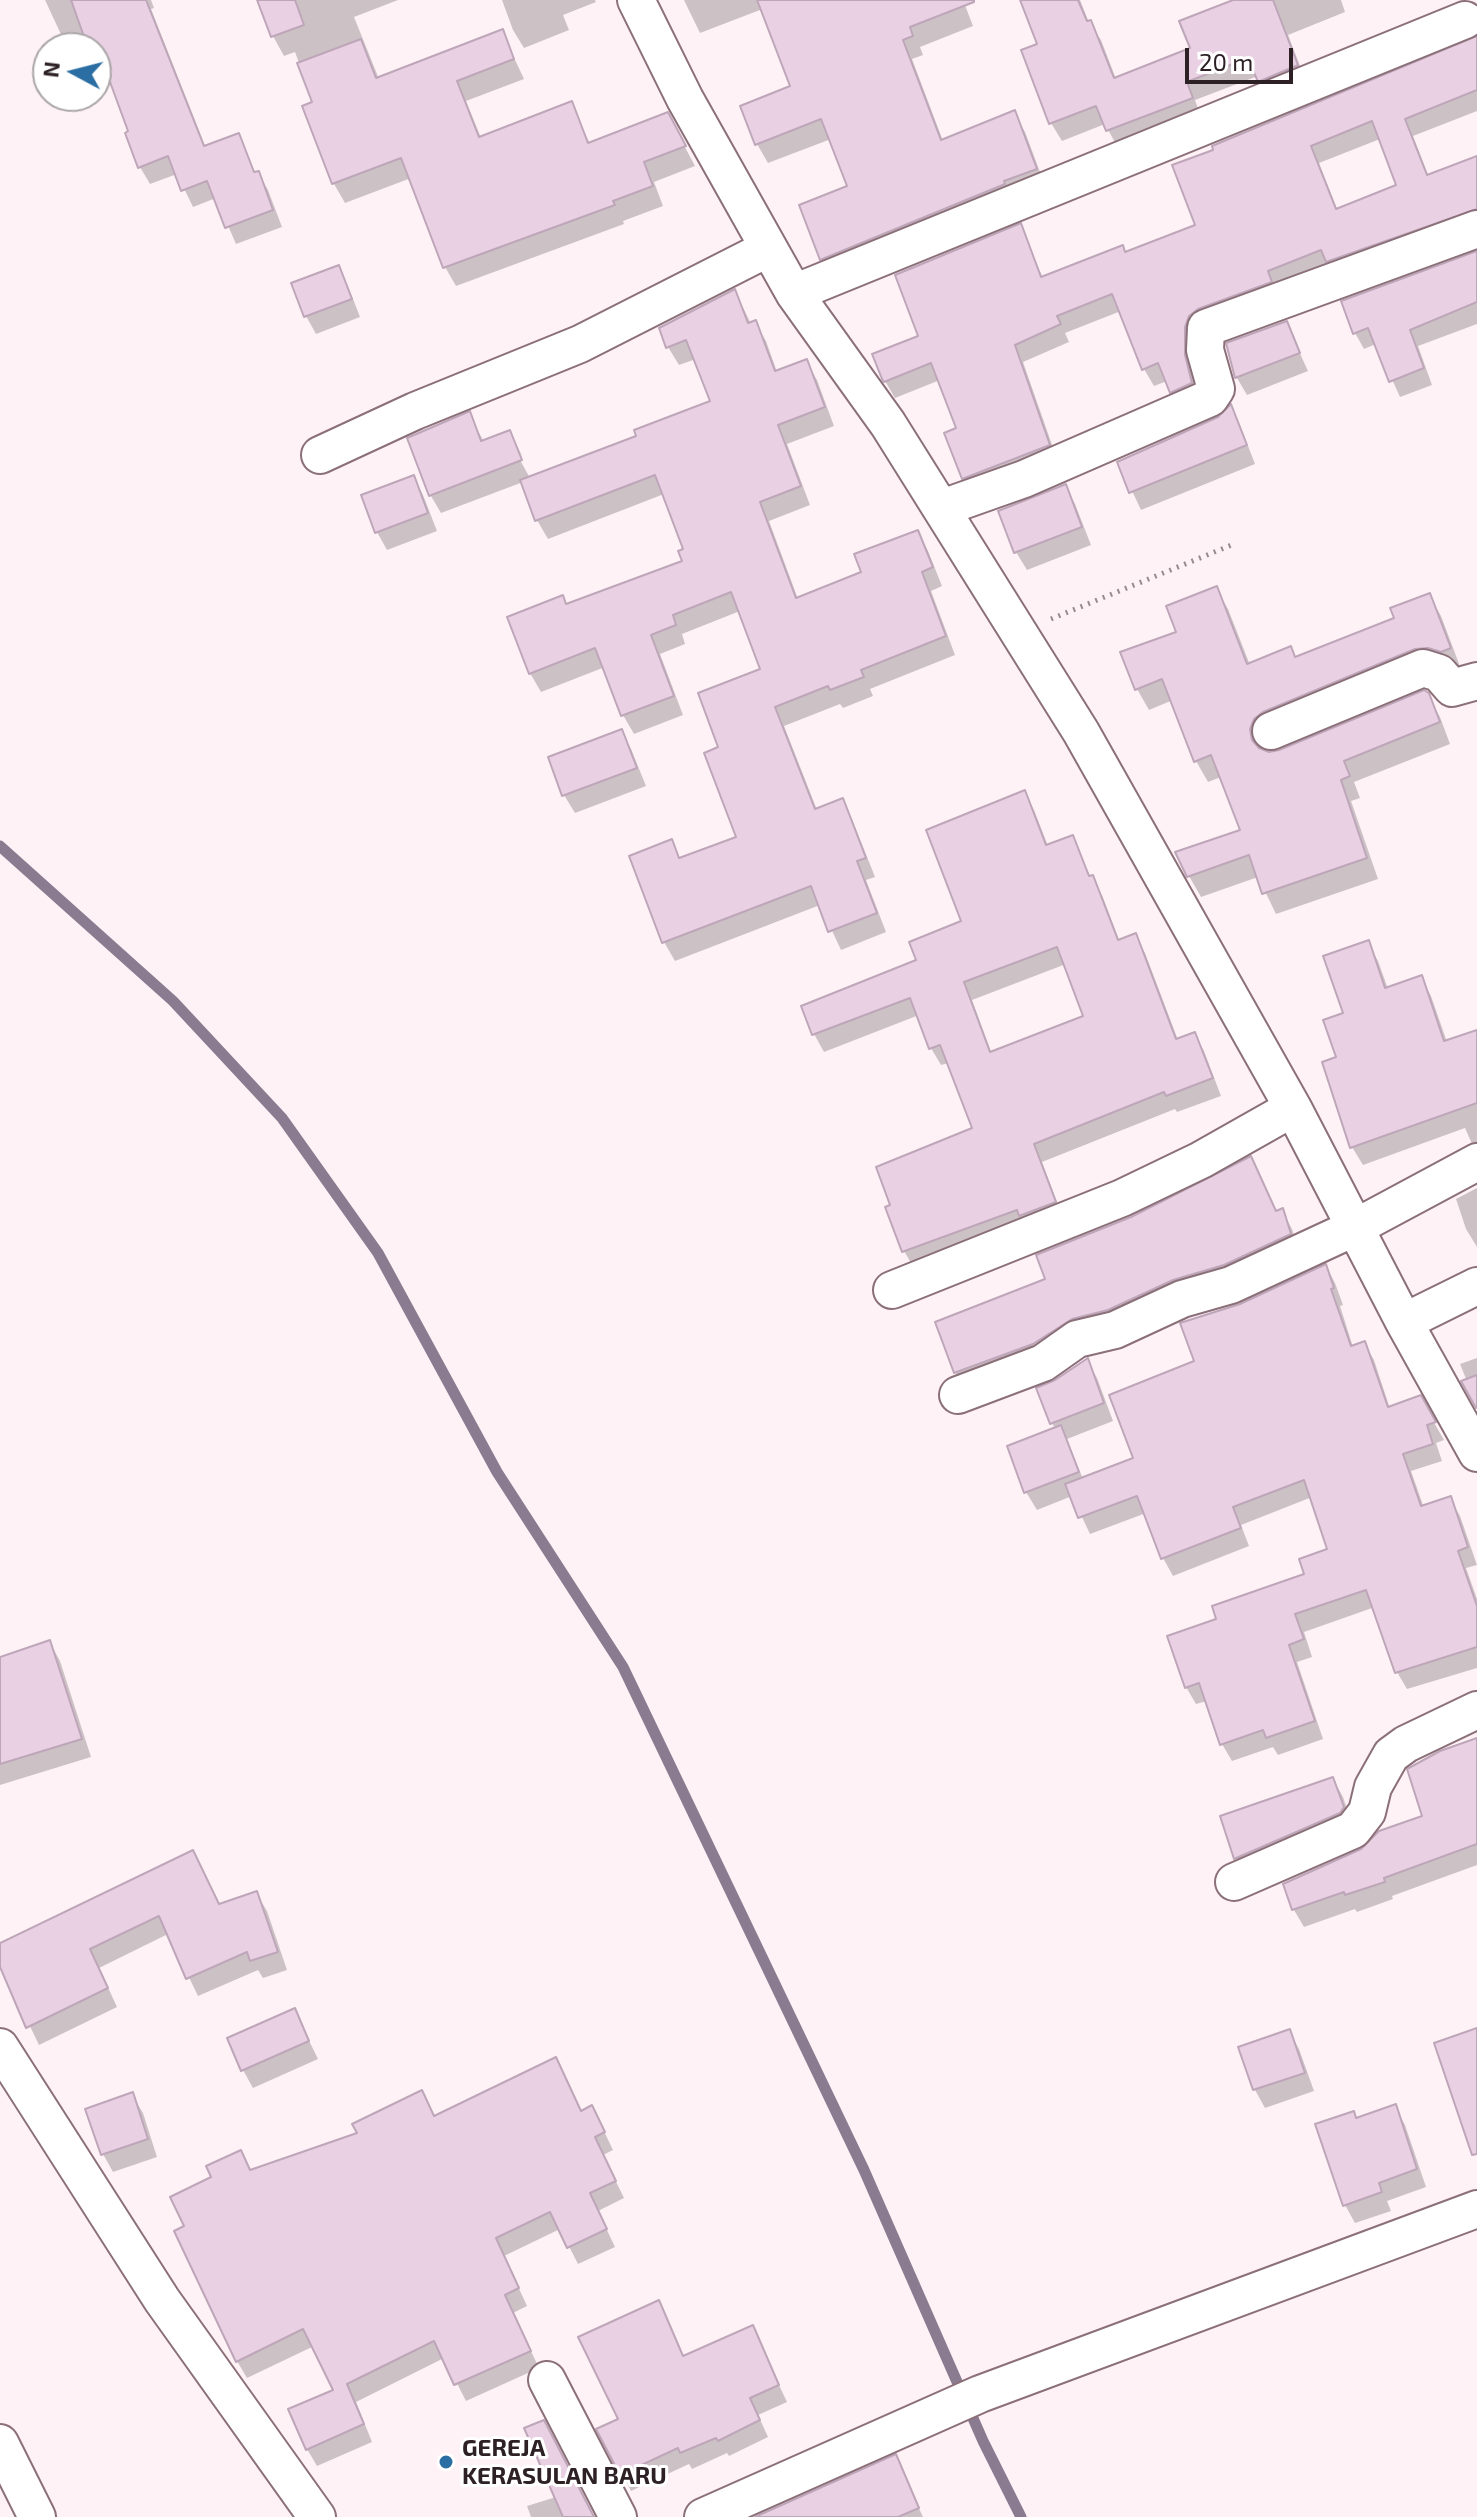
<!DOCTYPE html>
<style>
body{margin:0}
#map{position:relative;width:1477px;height:2517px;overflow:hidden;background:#fff2f6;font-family:"Exo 2",sans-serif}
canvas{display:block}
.north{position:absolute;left:32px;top:32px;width:80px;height:80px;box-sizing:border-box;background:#fff;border:2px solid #aba6a8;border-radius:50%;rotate:277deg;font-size:22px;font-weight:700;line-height:32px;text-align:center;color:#2d2125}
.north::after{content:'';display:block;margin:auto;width:28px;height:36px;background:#2b6ea3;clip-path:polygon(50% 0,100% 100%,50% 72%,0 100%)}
.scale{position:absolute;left:1185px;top:48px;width:108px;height:36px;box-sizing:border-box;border:4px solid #2d2125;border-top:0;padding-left:10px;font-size:24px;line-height:28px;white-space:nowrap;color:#2d2125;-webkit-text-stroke:6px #fff;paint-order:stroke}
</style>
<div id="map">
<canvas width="1477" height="2517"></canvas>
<div class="north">N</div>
<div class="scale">20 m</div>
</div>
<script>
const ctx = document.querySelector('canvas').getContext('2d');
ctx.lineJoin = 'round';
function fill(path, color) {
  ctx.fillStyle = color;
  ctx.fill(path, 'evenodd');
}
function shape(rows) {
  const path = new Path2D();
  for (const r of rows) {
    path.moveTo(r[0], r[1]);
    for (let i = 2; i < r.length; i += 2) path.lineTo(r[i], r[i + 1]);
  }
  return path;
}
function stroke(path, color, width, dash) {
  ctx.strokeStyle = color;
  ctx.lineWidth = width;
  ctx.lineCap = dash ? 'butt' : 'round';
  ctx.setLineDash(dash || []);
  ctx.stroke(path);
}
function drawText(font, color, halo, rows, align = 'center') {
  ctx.font = font + ' "Exo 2",sans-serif';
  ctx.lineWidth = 6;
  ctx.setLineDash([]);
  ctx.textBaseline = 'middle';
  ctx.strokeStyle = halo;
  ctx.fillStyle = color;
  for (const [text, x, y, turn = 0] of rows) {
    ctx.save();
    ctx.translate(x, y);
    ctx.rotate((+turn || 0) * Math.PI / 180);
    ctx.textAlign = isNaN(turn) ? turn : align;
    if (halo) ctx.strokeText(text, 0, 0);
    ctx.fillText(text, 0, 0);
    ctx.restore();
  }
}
const shadow = shape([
 [45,0,151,0,154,8,151,9,206,148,238,136,256,174,258,173,268,190,282,227,236,244,216,198,193,207,177,174,150,184,140,167,131,132,108,70,103,72,96,60,96,48,91,48,86,35,65,43],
 [259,0,398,0,354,17,379,79,502,32,524,79,466,101,481,138,571,104,590,144,678,134,695,166,654,182,663,206,623,221,624,224,456,286,445,267,411,178,345,203,334,184,305,107,314,104,295,52,284,56,273,36],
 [502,0,595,0,596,2,563,15,569,30,524,48,513,30],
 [684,0,771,0,773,5,700,33],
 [837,0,963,0,973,26,920,47,923,55,912,59,943,141,1014,113,1025,132,1046,188,833,278,822,259,850,187,831,139,768,163,757,144,793,87],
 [1022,0,1080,0,1089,23,1101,40,1116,79,1192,49,1238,0,1341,0,1345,12,1288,35,1307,84,1270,99,1258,76,1195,100,1201,117,1118,148,1105,124,1062,141,1051,123,1040,45],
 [1477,39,1477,111,1413,136,1429,177,1477,158,1477,227,1208,325,1201,400,1181,409,1167,381,1154,386,1144,369,1121,311,1065,333,1069,342,1023,362,1058,462,974,495,964,478,959,429,940,380,895,398,885,381,1020,226,1043,278,1126,254,1197,226,1175,167],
 [1380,139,1398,187,1338,211,1319,163],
 [1477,252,1477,324,1418,346,1432,385,1400,397,1376,344,1364,349,1355,333],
 [338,268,348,286,360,317,316,334,306,316],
 [735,291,751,324,755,323,766,341,777,372,806,361,817,380,834,426,787,444,810,505,769,521,798,599,864,573,918,532,928,551,942,586,931,591,955,655,870,689,873,696,843,708,840,704,784,726,817,810,842,801,852,819,875,877,866,880,886,932,841,950,820,905,675,961,664,942,631,857,671,842,681,860,738,838,721,748,762,670,740,611,682,634,685,644,660,654,683,715,634,734,623,715,605,667,541,692,530,673,567,606,684,562,686,550,664,494,548,539,537,520,523,482,441,513,431,496,410,439,469,414,484,442,509,432,523,457,519,451,516,453,530,478,639,437,713,402,696,359,679,365,668,347],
 [1286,323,1308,371,1247,395,1237,378,1229,344],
 [1230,408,1240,425,1255,464,1141,510,1119,463,1220,419],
 [413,477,423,495,437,531,387,550,377,532],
 [1065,486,1075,504,1091,545,1027,570,1016,552,1000,512],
 [1216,589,1228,609,1250,665,1296,659,1396,619,1429,595,1441,616,1461,669,1265,740,1263,747,1247,719,1243,721,1261,751,1279,753,1427,695,1440,717,1450,744,1354,782,1360,798,1351,801,1378,879,1276,914,1258,877,1201,897,1189,876,1242,831,1221,777,1208,782,1196,761,1173,700,1149,710,1137,689,1178,633],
 [621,731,631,749,646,786,575,813,564,795,550,758],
 [1024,792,1034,810,1048,846,1072,837,1091,878,1102,895,1120,942,1135,936,1145,953,1178,1040,1194,1034,1204,1051,1221,1096,1177,1112,1175,1109,1042,1162,1064,1220,914,1268,904,1251,975,1129,949,1063,941,1065,931,1048,919,1015,824,1052,814,1034,918,962,964,923],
 [1066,964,1085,1018,992,1054,972,1000],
 [1368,943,1378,961,1388,989,1421,978,1431,996,1447,1042,1477,1032,1477,1155,1465,1128,1363,1165,1352,1147,1339,1058,1346,1015],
 [1250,1158,1277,1212,1282,1211,1292,1229,1300,1252,966,1390,955,1372,1047,1280,1132,1219],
 [1477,1188,1477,1247,1466,1229,1456,1199],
 [1326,1266,1335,1283,1343,1305,1340,1306,1353,1347,1364,1343,1374,1360,1390,1409,1420,1398,1444,1440,1436,1443,1442,1461,1411,1471,1424,1508,1450,1499,1460,1516,1477,1565,1466,1568,1477,1599,1477,1668,1407,1689,1397,1672,1375,1607,1304,1632,1312,1657,1297,1662,1323,1739,1278,1755,1273,1747,1232,1761,1222,1744,1207,1701,1196,1704,1186,1687,1218,1620,1307,1575,1329,1550,1312,1497,1241,1525,1249,1546,1173,1576,1163,1558,1146,1513,1090,1534,1072,1496,1037,1510,1026,1492,1009,1448,1056,1430,1052,1423,1056,1382,1087,1361,1097,1378,1113,1421,1067,1439,1083,1479,1136,1459,1197,1362,1240,1306],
 [1477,1358,1477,1406,1460,1364],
 [50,1643,60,1661,91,1757,0,1785,0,1659],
 [1477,1745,1477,1865,1392,1896,1393,1899,1357,1912,1355,1909,1304,1927,1294,1910,1285,1885,1363,1851,1424,1818],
 [1333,1779,1343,1797,1353,1827,1247,1876,1236,1858,1222,1817],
 [192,1852,219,1906,256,1893,267,1911,287,1970,263,1978,258,1970,198,1996,168,1934,99,1968,117,2007,39,2045,0,1964,0,1945],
 [294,2010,318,2059,253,2088,243,2070],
 [1289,2031,1299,2049,1314,2091,1265,2108,1255,2090,1240,2048],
 [565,2077,582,2112,601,2125,613,2150,603,2155,624,2198,598,2211,615,2247,578,2264,560,2229,504,2256,527,2306,513,2313,539,2368,466,2401,444,2358,356,2402,372,2442,317,2466,307,2449,336,2391,314,2346,247,2378,237,2361,251,2172,360,2134,421,2093,435,2118],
 [132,2095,143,2113,157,2157,113,2172,103,2154],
 [1395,2107,1405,2125,1426,2187,1387,2201,1391,2211,1355,2223,1345,2205,1357,2120],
 [658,2303,684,2357,752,2328,787,2402,758,2415,768,2437,729,2456,727,2453,692,2469,689,2464,631,2491,599,2430,621,2420],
 [895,2457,923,2517,760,2517],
 [556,2497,593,2517,531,2517,527,2506]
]);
const stream = shape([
 [0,846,173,1001,282,1118,378,1253,497,1472,623,1667,864,2170,983,2441,1021,2517]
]);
const building = shape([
 [71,0,146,0,204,146,239,133,254,172,259,171,273,210,225,228,207,181,181,191,168,156,138,168,125,133,128,131,99,52,96,54,96,48,88,48,71,0],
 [257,0,295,0,304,25,271,37,257,0],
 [757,0,974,0,974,2,910,27,913,36,903,40,941,140,1015,110,1037,169,1004,181,1005,184,820,260,799,205,847,186,821,119,755,145,740,106,790,86,757,0],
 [1020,0,1078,0,1087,21,1091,20,1114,78,1190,48,1179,21,1233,0,1273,0,1298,65,1258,82,1248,58,1187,82,1193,98,1106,131,1096,106,1049,124,1021,50,1037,44,1020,0],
 [503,29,514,59,457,81,479,137,572,101,588,143,668,112,686,146,644,162,653,186,613,201,615,205,443,268,401,158,332,184,302,106,312,102,297,63,361,39,376,78,503,29],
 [1477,36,1477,90,1405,119,1427,175,1477,156,1477,209,1326,262,1321,250,1268,271,1272,282,1198,309,1189,316,1185,327,1185,355,1192,383,1170,393,1158,363,1142,370,1112,294,1057,316,1061,324,1015,345,1050,445,962,479,944,433,956,428,931,363,884,382,882,379,872,354,918,336,895,275,1021,223,1041,277,1123,245,1125,252,1195,225,1172,165,1213,150,1212,146,1477,36],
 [1372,121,1396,185,1336,209,1311,146,1372,121],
 [1477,251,1477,302,1410,330,1424,368,1389,382,1368,328,1353,334,1341,301,1477,251],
 [339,265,352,299,304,317,291,283,339,265],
 [735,289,748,323,756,320,775,371,807,359,825,407,778,425,801,486,760,502,796,598,861,572,854,554,918,530,933,567,922,572,946,636,861,670,864,677,830,690,828,686,775,707,815,809,843,798,866,858,857,861,877,913,828,932,811,886,662,943,629,856,672,839,679,858,736,837,704,753,718,747,698,693,760,669,731,592,673,615,676,625,651,635,674,696,621,716,595,648,529,674,507,617,563,595,566,604,682,561,678,551,683,549,655,475,535,521,520,480,636,436,634,430,710,401,686,340,666,348,659,328,735,289],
 [1287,321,1300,353,1235,378,1226,343,1287,321],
 [1231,404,1247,445,1129,493,1117,462,1218,417,1231,404],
 [470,411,481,441,510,430,522,460,429,496,407,438,470,411],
 [414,475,428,513,375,533,361,495,414,475],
 [1066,484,1082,527,1014,553,998,511,1066,484],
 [1217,586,1247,664,1291,646,1295,657,1394,618,1390,608,1430,593,1451,648,1441,652,1428,648,1415,649,1263,712,1254,719,1250,729,1252,740,1259,748,1269,752,1279,750,1424,690,1429,693,1440,722,1344,761,1350,776,1341,780,1367,858,1262,894,1249,855,1187,877,1175,852,1240,830,1211,755,1194,762,1162,679,1135,690,1120,652,1176,632,1166,606,1217,586],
 [622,729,637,768,562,796,548,757,622,729],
 [1025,790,1046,845,1073,835,1089,876,1093,875,1118,940,1136,933,1176,1039,1195,1032,1213,1078,1166,1096,1164,1092,1034,1144,1056,1202,1019,1216,1017,1210,902,1252,885,1207,890,1205,876,1167,972,1128,940,1045,929,1049,910,998,812,1035,801,1006,916,960,909,942,961,921,926,830,1025,790],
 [1057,947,1083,1016,990,1052,964,982,1057,947],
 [1369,940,1385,988,1422,975,1444,1041,1477,1030,1477,1103,1350,1148,1322,1062,1336,1057,1323,1020,1343,1013,1323,956,1369,940],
 [1251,1156,1276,1211,1283,1208,1291,1234,1224,1265,1173,1280,1108,1310,1072,1319,1033,1344,954,1373,935,1322,1045,1279,1036,1255,1131,1217,1251,1156],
 [1326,1264,1334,1288,1331,1289,1351,1346,1365,1341,1388,1407,1421,1395,1436,1422,1427,1425,1433,1444,1403,1454,1421,1506,1451,1496,1468,1547,1458,1551,1477,1606,1477,1647,1395,1673,1366,1590,1295,1614,1304,1639,1289,1645,1315,1721,1266,1738,1263,1730,1220,1745,1199,1683,1185,1688,1167,1636,1216,1619,1212,1606,1304,1574,1299,1559,1327,1549,1304,1480,1233,1507,1241,1528,1161,1559,1137,1496,1078,1518,1065,1484,1133,1458,1109,1395,1194,1361,1180,1323,1240,1304,1326,1264],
 [1088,1358,1104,1403,1050,1424,1036,1388,1055,1380,1088,1358],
 [1477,1375,1477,1407,1476,1408,1461,1381,1477,1375],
 [1061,1425,1079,1472,1024,1493,1007,1446,1061,1425],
 [50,1640,82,1739,0,1764,0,1657,50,1640],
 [1477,1738,1477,1844,1384,1878,1385,1882,1345,1895,1344,1892,1292,1910,1283,1884,1361,1849,1379,1831,1422,1816,1407,1769,1440,1751,1477,1738],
 [1333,1777,1344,1807,1340,1813,1234,1859,1220,1816,1333,1777],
 [193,1850,219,1904,257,1891,278,1952,250,1961,247,1952,186,1979,159,1916,90,1949,108,1988,26,2028,0,1967,0,1943,193,1850],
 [295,2008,309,2041,241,2071,227,2038,295,2008],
 [1477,2028,1477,2154,1472,2155,1434,2043,1477,2028],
 [1290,2029,1305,2073,1253,2090,1238,2047,1290,2029],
 [556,2057,581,2111,592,2105,605,2132,595,2137,616,2181,590,2193,607,2229,567,2248,550,2212,496,2238,519,2288,505,2295,531,2351,454,2385,434,2341,347,2384,364,2424,306,2450,288,2409,333,2390,303,2329,236,2362,174,2231,184,2226,170,2197,211,2177,206,2166,241,2150,250,2170,357,2133,352,2124,422,2090,434,2116,556,2057],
 [133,2092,148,2139,101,2155,85,2109,133,2092],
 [1396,2104,1417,2169,1379,2183,1382,2192,1343,2206,1315,2124,1354,2111,1356,2118,1396,2104],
 [659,2300,683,2356,753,2325,779,2385,750,2398,760,2420,718,2441,716,2438,680,2453,678,2448,620,2475,596,2429,618,2419,578,2337,659,2300],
 [544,2420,594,2517,563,2517,524,2428,544,2420],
 [896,2454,919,2508,898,2517,755,2517,896,2454]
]);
const path = shape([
 [1051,619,1234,544]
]);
const minor = shape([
 [636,0,685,99,794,293,888,424,1081,732,1293,1108,1404,1322,1477,1453],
 [794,293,1465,20],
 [320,455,415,411,580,344,767,249],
 [942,508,1024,479,1210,398,1216,389,1205,350,1206,328,1477,229],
 [1271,731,1423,668,1439,673,1452,688,1477,681],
 [892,1290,1122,1198,1201,1160,1293,1108],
 [1404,1322,1477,1286],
 [958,1395,1043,1363,1077,1339,1115,1330,1182,1299,1231,1285,1356,1227,1477,1162],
 [1234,1882,1353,1830,1367,1812,1373,1787,1391,1755,1406,1744,1477,1710],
 [0,2047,162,2300,317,2517],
 [547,2380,618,2517],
 [0,2443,37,2517],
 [703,2517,980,2394,1477,2209]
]);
const markers = [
 [446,2462,8,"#2b6ea3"]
];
const poiNames = [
 ["GEREJA",462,2448],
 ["KERASULAN BARU",462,2476]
];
fill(shadow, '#0003');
stroke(stream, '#8b7b90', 11);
fill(building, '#e9d0e3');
stroke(building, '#bea6b9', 2);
stroke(minor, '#8b6f79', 40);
stroke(path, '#988b8f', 5, [2, 6]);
stroke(minor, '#fff', 36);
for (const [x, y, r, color] of markers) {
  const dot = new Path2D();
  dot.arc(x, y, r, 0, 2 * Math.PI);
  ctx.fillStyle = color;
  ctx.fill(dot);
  stroke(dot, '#fff', 3);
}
drawText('bold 24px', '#2d2125', '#fff', poiNames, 'left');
</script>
